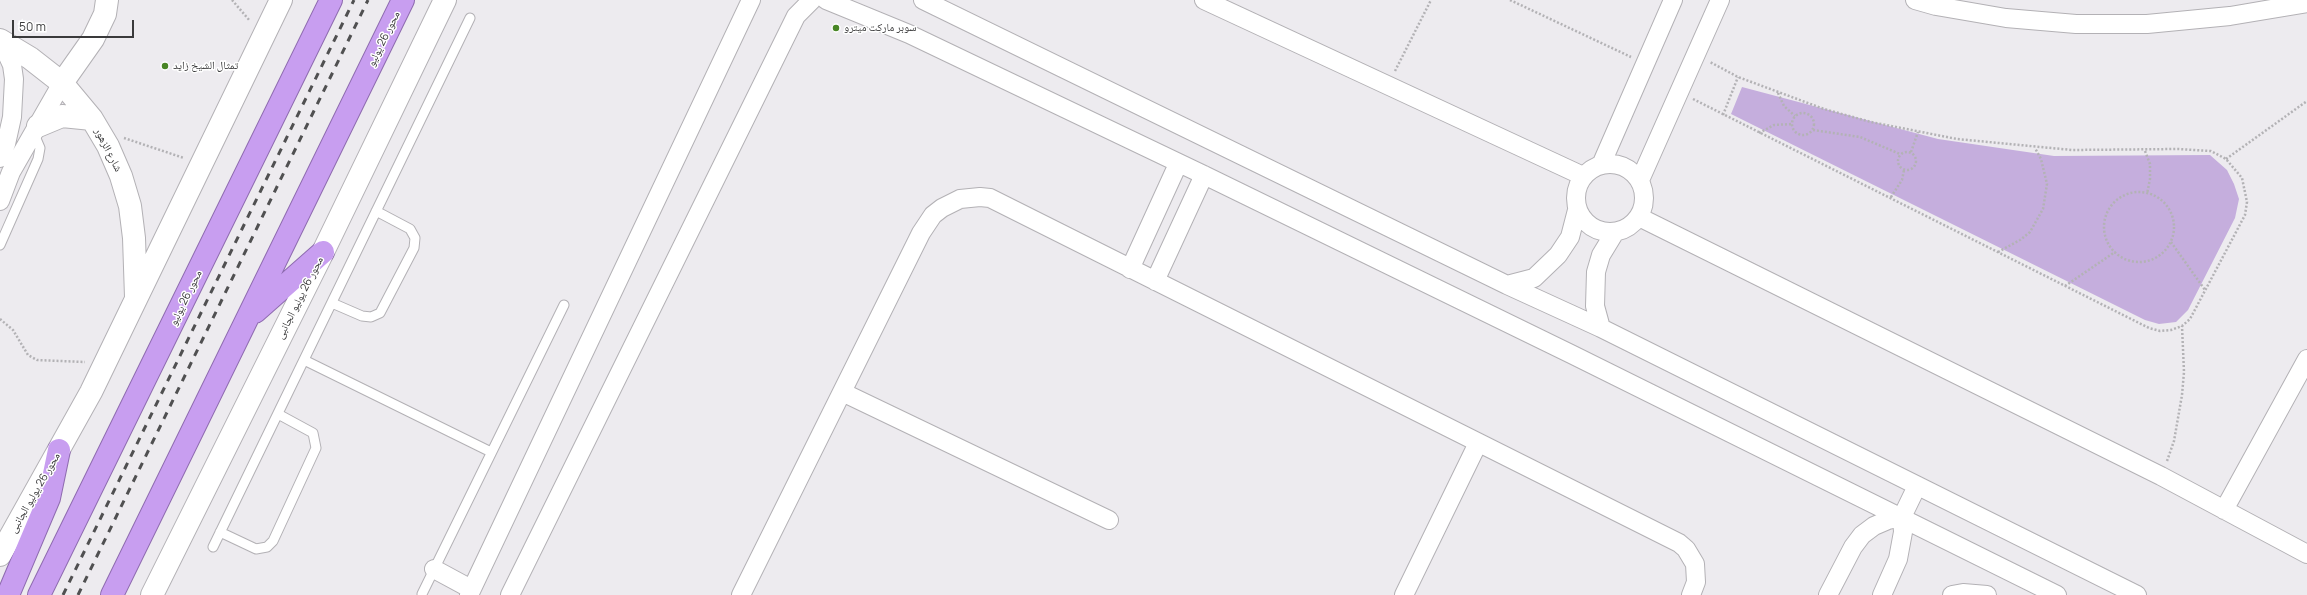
<!DOCTYPE html>
<meta charset="utf-8">
<style>
body{margin:0}
#map{position:relative;width:2307px;height:595px;overflow:hidden;background:#edebef;font-family:Manrope,sans-serif}
canvas{display:block}
.scale{position:absolute;left:12px;top:20px;width:122px;height:18px;box-sizing:border-box;border:2px solid #3a3a3b;border-top:0;padding-left:5px;font-size:12px;line-height:14px;white-space:nowrap;color:#3a3a3b;-webkit-text-stroke:3px #fff;paint-order:stroke}
</style>
<div id="map">
<canvas width="2307" height="595"></canvas>
<div class="scale">50 m</div>
</div>
<script>
const ctx = document.querySelector('canvas').getContext('2d');
ctx.lineJoin = 'round';
function fill(path, color) {
  ctx.fillStyle = color;
  ctx.fill(path, 'evenodd');
}
function shape(rows) {
  const path = new Path2D();
  for (const r of rows) {
    if (r.length === 3) {
      path.moveTo(r[0] + r[2], r[1]);
      path.arc(r[0], r[1], r[2], 0, 2 * Math.PI);
      continue;
    }
    path.moveTo(r[0], r[1]);
    for (let i = 2; i < r.length; i += 2) path.lineTo(r[i], r[i + 1]);
  }
  return path;
}
function stroke(path, color, width, dash) {
  ctx.strokeStyle = color;
  ctx.lineWidth = width;
  ctx.lineCap = dash ? 'butt' : 'round';
  ctx.setLineDash(dash || []);
  ctx.stroke(path);
}
function drawText(font, color, halo, rows, align = 'center') {
  ctx.font = font + ' Manrope,"Noto Naskh Arabic",sans-serif';
  ctx.lineWidth = 3;
  ctx.setLineDash([]);
  ctx.textBaseline = 'middle';
  ctx.strokeStyle = halo;
  ctx.fillStyle = color;
  for (const [text, x, y, turn = 0] of rows) {
    ctx.save();
    ctx.translate(x, y);
    ctx.rotate((+turn || 0) * Math.PI / 180);
    ctx.textAlign = isNaN(turn) ? turn : align;
    if (halo) ctx.strokeText(text, 0, 0);
    ctx.fillText(text, 0, 0);
    ctx.restore();
  }
}
const green = shape([
 [1742,87,1938,139,2054,156,2210,155,2227,170,2234,184,2239,199,2235,218,2188,310,2176,322,2159,324,2145,320,1731,114]
]);
const path = shape([
 [232,0,250,21],
 [1510,0,1631,57],
 [1395,71,1431,0],
 [1778,93,1784,106,1795,116],
 [1693,99,2149,328,2160,331,2171,330,2182,326,2190,319,2245,215,2247,202,2242,178,2226,159,2211,151,2178,149,2072,150,1957,139,1871,122,1824,109,1738,77,1710,62],
 [1803,124,11],
 [1723,115,1738,77],
 [1813,130,1860,137,1900,154],
 [1759,133,1774,125,1792,124],
 [124,138,184,158],
 [2145,151,2150,164,2150,179,2147,194],
 [1907,161,9],
 [1911,152,1918,132],
 [2226,159,2307,101],
 [2139,227,35],
 [1891,197,1902,180,1904,170],
 [2171,242,2205,290],
 [1998,252,2020,240,2030,232,2043,209,2047,184,2041,159,2035,148],
 [2065,286,2115,252],
 [0,319,13,330,28,355,37,360,85,362],
 [2167,461,2174,441,2182,395,2184,372,2182,326]
]);
const service = shape([
 [0,245,38,159,40,148,34,134],
 [332,303,362,316,371,317,380,313,414,248,415,238,410,229,376,211],
 [304,360,491,452],
 [220,532,256,549,267,547,273,541,316,448,313,433,278,414],
 [213,547,470,18],
 [422,594,564,305]
]);
const minor = shape([
 [826,0,909,34,1204,175,1571,354,2057,595],
 [923,0,1507,285,1601,328,2137,595],
 [1204,0,1583,176],
 [1915,0,1936,6,2006,18,2076,24,2147,24,2230,16,2307,3],
 [0,158,6,144,12,117,14,79,12,65,1,41],
 [1610,198,34],
 [1601,165,1673,0],
 [1640,180,1720,0],
 [0,201,11,172,62,83],
 [1639,217,2161,476,2307,554],
 [1130,269,1178,164],
 [1155,281,1204,175],
 [1507,285,1534,278,1558,255,1570,237,1577,210],
 [1601,328,1595,306,1596,272,1601,255,1615,232],
 [842,392,1109,520],
 [2224,510,2307,359],
 [434,569,471,589],
 [469,595,751,0],
 [510,595,796,16,812,0],
 [741,595,921,233,933,215,942,208,960,199,980,197,990,198,1679,543,1686,549,1695,564,1696,582,1691,595],
 [1404,595,1478,443],
 [1828,595,1853,547,1862,535,1874,526,1888,520,1902,517],
 [1882,595,1898,559,1903,532,1902,517,1917,486],
 [1952,595,1963,593,1987,595]
]);
const secondary = shape([
 [0,40,30,58,62,83,92,119,108,146,121,176,130,206,134,238,136,297],
 [62,83,93,39,105,14,107,0],
 [38,126,62,116,92,119],
 [0,555,91,392,281,0],
 [152,595,323,252,445,0]
]);
const trunk = shape([
 [255,312,323,252],
 [8,595,49,498,59,450],
 [39,595,331,0],
 [112,595,403,0]
]);
const rail = shape([
 [63,595,354,0],
 [78,595,368,0]
]);
const markers = [
 [836,28,4,"#488625"],
 [165,66,4,"#488625"]
];
const poiNames = [
 ["سوبر ماركت ميترو",844,28],
 ["تمثال الشيخ زايد",173,66]
];
const streetNames = [
 ["محور 26 يوليو",384,39,-64],
 ["شارع الزهور",108,150,63],
 ["محور 26 يوليو",186,298,-64],
 ["محور 26 يوليو الجانبى",300,298,-63],
 ["محور 26 يوليو الجانبى",35,493,-60]
];
fill(green, '#c5aedd');
stroke(service, '#b3b1b5', 11);
stroke(minor, '#b3b1b5', 20);
stroke(secondary, '#b3b1b5', 24);
stroke(trunk, '#8e6baf', 24);
stroke(path, '#b3b2b5', 2.5, [2, 2]);
stroke(service, '#fff', 9);
stroke(minor, '#fff', 18);
stroke(secondary, '#fff', 22);
stroke(trunk, '#c89ef0', 22);
stroke(rail, '#505051', 3, [7, 7]);
for (const [x, y, r, color] of markers) {
  const dot = new Path2D();
  dot.arc(x, y, r, 0, 2 * Math.PI);
  ctx.fillStyle = color;
  ctx.fill(dot);
  stroke(dot, '#fff', 1.5);
}
drawText('11px', '#3a3a3b', '#fff', poiNames, 'left');
drawText('11px', '#3a3a3b', '#fff', streetNames);
</script>
